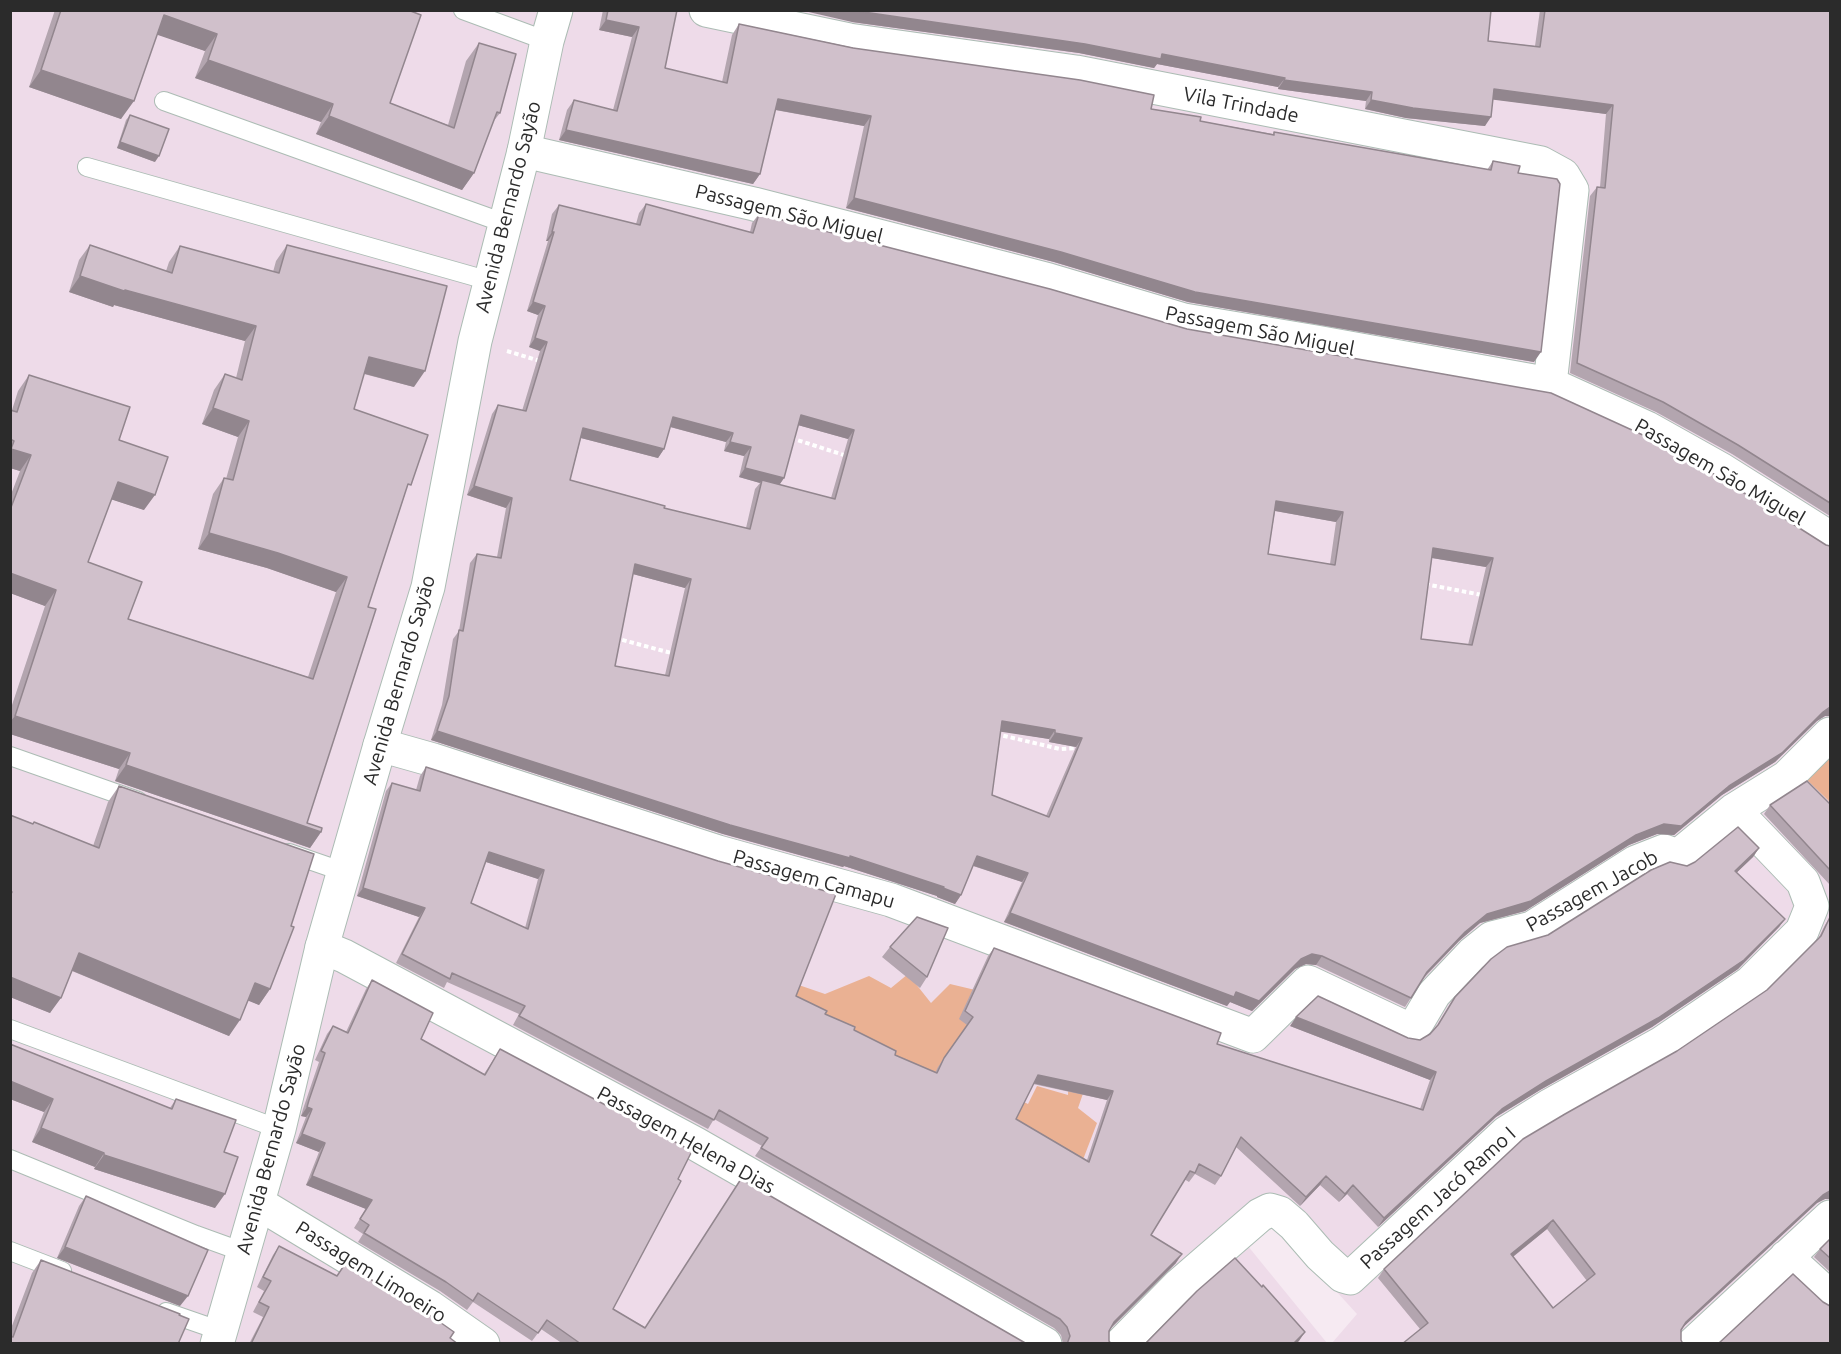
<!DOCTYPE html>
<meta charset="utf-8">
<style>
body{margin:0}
#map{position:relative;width:1841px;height:1354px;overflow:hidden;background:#eedbe9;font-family:Ubuntu,sans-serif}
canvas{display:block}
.frame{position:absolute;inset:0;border:12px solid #2b2b2b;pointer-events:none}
</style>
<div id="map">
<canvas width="1841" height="1354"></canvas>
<div class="frame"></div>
</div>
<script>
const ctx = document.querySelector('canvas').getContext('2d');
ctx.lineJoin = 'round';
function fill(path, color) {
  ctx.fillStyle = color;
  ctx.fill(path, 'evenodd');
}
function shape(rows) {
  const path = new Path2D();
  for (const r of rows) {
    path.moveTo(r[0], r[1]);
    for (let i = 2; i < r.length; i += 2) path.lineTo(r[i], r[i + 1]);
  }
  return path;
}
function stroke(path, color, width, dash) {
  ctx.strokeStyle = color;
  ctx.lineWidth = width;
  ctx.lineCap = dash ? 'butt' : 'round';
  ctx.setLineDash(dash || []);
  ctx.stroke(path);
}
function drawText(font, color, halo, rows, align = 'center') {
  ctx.font = font + ' Ubuntu,sans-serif';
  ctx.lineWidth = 6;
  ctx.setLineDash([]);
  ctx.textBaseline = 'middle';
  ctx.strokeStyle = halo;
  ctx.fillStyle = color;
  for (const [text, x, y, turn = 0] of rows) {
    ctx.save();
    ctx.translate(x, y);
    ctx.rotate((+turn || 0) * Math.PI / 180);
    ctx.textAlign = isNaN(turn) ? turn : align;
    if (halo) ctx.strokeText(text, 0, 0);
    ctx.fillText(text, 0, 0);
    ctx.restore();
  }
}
const green = shape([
 [1830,758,1830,802,1806,779],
 [908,974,931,1003,950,984,988,993,934,1082,786,993,787,981,825,994,869,976,891,988],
 [1069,1066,1087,1082,1078,1108,1097,1123,1071,1191,994,1114,1006,1093,1028,1104,1037,1086,1068,1095]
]);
const plaza = shape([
 [1270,1219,1357,1314,1332,1343,1327,1343,1243,1240]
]);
const path = shape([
 [507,351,540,361],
 [791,438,847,456],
 [1425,584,1482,595],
 [615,638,675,654],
 [996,734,1060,749,1080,748]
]);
const lane = shape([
 [463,10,547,41],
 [164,101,504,223],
 [87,167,490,281],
 [10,756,138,801],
 [289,853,344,872],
 [10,1029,279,1129],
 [10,1159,196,1235,243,1252],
 [10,1251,62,1271],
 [166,1312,221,1331]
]);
const street = shape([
 [706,10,849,40,1076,72,1541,163,1563,175,1572,190,1550,384],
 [524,151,754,204,1049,280,1184,320,1316,342,1550,384,1647,428,1722,470,1830,538],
 [380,745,433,760,718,852,891,900,1253,1036,1308,982,1410,1030,1418,1021,1434,994,1472,954,1492,938,1532,928,1636,862,1664,851,1678,856,1734,810,1787,777,1830,734],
 [322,947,344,956,696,1144,1045,1344],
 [258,1203,430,1307,483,1344],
 [1786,1257,1830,1297],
 [1121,1344,1178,1286,1260,1215,1270,1210,1280,1213,1294,1225,1320,1255,1343,1276,1350,1278,1506,1133,1549,1106,1662,1043,1750,983,1802,931,1812,906,1803,882,1734,810],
 [1693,1344,1830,1217]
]);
const secondary = shape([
 [217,1344,279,1129,322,947,380,745,428,587,475,341,524,151,547,41,556,10]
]);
const wall = shape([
 [55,10,408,10,390,103,448,125,466,61,479,43,500,113,493,122,474,173,462,190,316,134,321,122,195,78,205,51,157,34,121,119,29,87],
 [603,10,677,10,665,68,722,82,732,35,739,24,1151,109,1200,121,1273,134,1274,132,1487,170,1493,161,1518,173,1534,362,1188,302,1054,262,846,208,864,126,775,110,760,174,753,184,559,140,567,110,574,100,613,110,632,37,599,30],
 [1540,10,1830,10,1830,516,1732,454,1656,412,1570,373,1590,196,1597,187,1600,187,1606,114,1493,99,1485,126,1406,118,1365,109,1366,101,1278,89,1278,87,1157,64,1154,68,1079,53,852,22,1488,41,1535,46],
 [130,115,155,162,117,148,126,120],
 [646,204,750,232,752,223,759,214,1050,289,1825,716,1817,721,1775,762,1722,795,1674,835,1657,834,1629,845,1525,911,1480,923,1459,941,1423,979,1405,1007,1316,965,1306,964,1295,969,1252,1011,1230,1002,1227,1006,1004,922,1022,882,973,866,961,895,955,904,937,897,937,896,844,866,843,867,723,834,431,740,442,705,453,639,459,631,470,563,477,554,497,557,506,508,467,495,492,414,498,405,522,411,540,351,529,347,538,315,527,311,548,241,546,241,552,214,559,205,636,224,639,213],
 [798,425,848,439,831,498,779,485,784,478],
 [670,427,726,442,724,451,744,456,739,477,760,483,755,489,746,528,664,508,570,480,581,438,658,458,664,449],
 [1275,511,1336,522,1330,564,1268,554],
 [1432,558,1486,567,1468,645,1421,639],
 [633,574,685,588,665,675,615,666],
 [1001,731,1049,739,1049,742,1076,747,1046,816,992,795],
 [90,245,166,271,169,262,180,246,273,272,276,261,287,245,414,387,364,374,354,409,405,494,368,607,307,823,321,832,310,848,115,781,119,769,10,734,10,711,45,606,10,593,10,497,20,471,10,468,10,410,12,410,18,391,29,375,119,440,144,510,111,499,88,562,128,619,308,677,336,592,267,568,198,549,213,494,224,478,226,479,238,437,202,424,214,390,225,374,236,378,245,341,114,305,113,307,69,292,79,260],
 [426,767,796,996,895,1055,935,1073,938,1067,967,1025,959,1019,988,956,994,948,1217,1044,1420,1109,1430,1080,1290,1026,1420,1040,1430,1034,1436,1028,1455,997,1548,935,1687,866,1759,848,1753,857,1736,873,1785,919,1779,927,1738,969,1652,1027,1540,1090,1496,1117,1378,1227,1347,1194,1339,1202,1320,1185,1300,1206,1236,1147,1221,1176,1215,1185,1195,1174,1189,1182,1184,1179,1151,1235,1176,1263,1111,1328,1109,1331,1109,1341,1111,1344,1063,1344,1061,1335,1054,1328,755,1156,762,1146,714,1119,708,1129,513,1025,519,1014,447,982,444,988,396,963,419,917,357,896,386,791,392,783,416,790,420,776],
 [486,862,538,879,525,928,471,903],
 [1033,1084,1107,1100,1087,1160,1016,1119],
 [119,786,270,989,259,1005,248,1000,229,1036,72,971,50,1013,10,997,10,815,93,846,108,802],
 [1830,804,1830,885,1764,814,1770,805],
 [1830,917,1825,1199,1817,1203,1682,1328,1420,1329,1378,1278,1384,1269,1677,1051,1767,990,1818,939,1825,925],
 [1547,1229,1587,1281,1553,1308,1513,1257],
 [890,947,927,977,920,988,882,957],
 [372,980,421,1039,484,1074,500,1049,678,1179,613,1309,645,1327,1027,1344,563,1344,541,1329,532,1341,473,1302,467,1310,440,1291,358,1242,363,1234,354,1228,366,1209,306,1185,319,1152,296,1143,306,1117,301,1116,303,1109,319,1062,315,1060,327,1034,333,1026,346,1032,366,989],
 [10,1044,170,1108,176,1099,224,1152,215,1208,94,1169,95,1167,32,1142,44,1112,10,1099],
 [86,1196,180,1306,57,1258,79,1206],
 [1830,1239,1830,1272,1814,1257,1820,1249],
 [279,1246,337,1276,345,1264,458,1344,249,1344,263,1317,253,1312,264,1291,257,1287,273,1255],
 [41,1260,179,1315,10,1344,10,1331,32,1273]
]);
const shadedWall = shape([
 [800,10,850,10,1162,54,1285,78,1278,87,1157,64,1154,68,1079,53,852,22],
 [164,15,217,34,205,51,152,33],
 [606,20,639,27,632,37,599,30],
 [208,60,333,104,321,122,195,78],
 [41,70,134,101,121,119,29,87],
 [1284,80,1372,92,1366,101,1278,89],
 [1494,89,1613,105,1606,114,1488,99],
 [778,99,871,116,864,126,771,109],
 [1371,100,1491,117,1485,126,1406,118,1365,109],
 [329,116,474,173,462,190,316,134],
 [566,130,760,174,753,184,559,140],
 [120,142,159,156,155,162,117,148],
 [854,198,1541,352,1534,362,1188,302,1054,262,846,208],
 [552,232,554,232,548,241,546,241],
 [80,276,125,290,256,326,245,341,114,305,113,307,69,292],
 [533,302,545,306,538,315,527,311],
 [535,338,547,342,540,351,529,347],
 [369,357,425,371,414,387,358,372],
 [213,408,249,421,238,437,202,424],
 [801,415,854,430,848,439,794,424],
 [673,417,733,433,726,442,667,426],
 [583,428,664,449,658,458,577,437],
 [730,442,751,447,744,456,724,451],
 [11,449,31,455,20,471,10,468,10,450],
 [745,468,784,478,778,487,762,480,760,483,739,477],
 [118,482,155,495,144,510,107,498],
 [474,486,512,498,506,508,467,495],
 [1276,501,1343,512,1336,522,1270,510],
 [209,533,278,553,347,577,336,592,267,568,198,549],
 [1433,548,1493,558,1486,567,1426,557],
 [635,564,691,579,685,588,629,573],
 [10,573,56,590,45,606,10,593],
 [1830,707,1830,716,1825,716,1817,721,1775,762,1722,795,1674,835,1657,834,1629,845,1525,911,1480,923,1459,941,1420,981,1427,972,1465,932,1487,914,1729,786,1823,712],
 [15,716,130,753,119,769,10,734,10,722],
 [1002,721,1055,730,1049,739,996,731],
 [437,731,850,856,944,887,961,895,955,904,937,897,937,896,844,866,843,867,723,834,431,740],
 [1055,733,1082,738,1076,747,1049,742],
 [126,765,321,832,310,848,115,781],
 [1759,848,1753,857,1729,880,1735,871],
 [489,852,544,870,538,879,483,861],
 [977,856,1028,873,1022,882,971,865],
 [363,888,425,908,419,917,357,896],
 [1010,913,1236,992,1312,954,1322,956,1316,965,1306,964,1295,969,1252,1011,1230,1002,1227,1006,1004,922],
 [1785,919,1779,927,1738,969,1652,1027,1540,1090,1496,1117,1378,1227,1384,1218,1502,1109],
 [79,953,240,1020,229,1036,68,969],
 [10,977,61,998,50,1013,10,997],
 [255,983,270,989,259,1005,244,999],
 [1296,1017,1436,1072,1430,1080,1290,1026],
 [1038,1075,1113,1091,1107,1100,1032,1083],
 [10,1081,53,1099,44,1112,10,1099],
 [307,1107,312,1109,306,1117,301,1116],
 [41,1128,104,1153,95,1167,32,1142],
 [302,1134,325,1143,319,1152,296,1143],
 [104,1155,225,1194,215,1208,94,1169],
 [312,1176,372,1200,366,1209,306,1185],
 [1326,1176,1320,1185,1300,1206,1306,1197],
 [1353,1185,1347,1194,1339,1202,1345,1194],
 [1830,1191,1830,1199,1825,1199,1817,1203,1680,1330,1686,1322,1823,1195],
 [1553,1220,1547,1229,1505,1263,1511,1254],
 [65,1247,188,1296,180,1306,57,1258],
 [1182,1254,1176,1263,1108,1331,1114,1322],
 [1305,1332,1299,1341,1296,1344,1293,1344]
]);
const building = shape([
 [61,10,408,10,421,15,390,103,454,128,479,43,516,54,500,113,497,112,474,173,329,116,333,104,208,60,217,34,164,15,134,101,41,70,61,10],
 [608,10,677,10,665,68,727,83,739,24,853,48,1080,80,1154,95,1151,109,1201,117,1200,121,1274,135,1274,132,1491,170,1493,161,1520,166,1518,173,1557,179,1560,184,1541,352,1195,292,1061,252,854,198,871,116,778,99,760,174,566,130,574,100,617,111,639,27,606,20,608,10],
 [850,10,1491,10,1488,41,1540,47,1545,10,1830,10,1830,503,1738,445,1663,402,1577,363,1597,187,1605,188,1613,105,1494,89,1491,117,1413,108,1371,100,1372,92,1284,80,1285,78,1162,54,1161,59,1085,44,850,10],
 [130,115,169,129,159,156,120,142,130,115],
 [646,204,753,233,759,214,1050,289,1187,329,1551,393,1645,436,1719,477,1826,545,1830,546,1830,707,1823,712,1782,753,1729,786,1681,826,1664,824,1636,835,1531,901,1487,914,1465,932,1427,972,1411,998,1322,956,1312,954,1301,959,1259,1001,1236,992,1234,997,1010,913,1028,873,977,856,961,895,943,888,944,887,850,856,850,858,730,825,437,731,449,696,459,630,463,631,477,554,501,558,512,498,474,486,498,405,526,411,547,342,535,338,545,306,533,302,554,232,552,232,559,205,640,225,646,204],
 [801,415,854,430,835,499,762,480,750,529,664,508,665,506,570,480,583,428,664,449,673,417,733,433,730,442,751,447,745,468,784,478,801,415],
 [1276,501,1343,512,1335,565,1268,554,1276,501],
 [1433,548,1493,558,1472,645,1421,639,1433,548],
 [635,564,691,579,669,676,615,666,635,564],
 [1002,721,1055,730,1055,733,1082,738,1049,817,992,795,1002,721],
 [90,245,172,273,180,246,279,273,287,245,447,286,425,371,369,357,354,409,428,435,411,485,408,484,368,607,376,609,307,823,322,828,321,832,126,765,130,753,15,716,56,590,10,573,10,510,31,455,11,449,14,441,10,439,10,410,17,412,29,375,130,407,119,440,168,457,155,495,118,482,88,562,142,582,128,619,313,679,347,577,278,553,209,533,224,478,233,480,249,421,213,408,225,374,242,380,256,326,125,290,124,291,80,276,90,245],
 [426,767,718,861,836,894,796,996,827,1011,825,1014,855,1027,854,1030,896,1051,895,1055,937,1073,944,1058,973,1017,965,1011,994,948,1221,1033,1217,1044,1423,1110,1436,1072,1296,1017,1318,996,1408,1038,1420,1040,1430,1034,1438,1025,1455,997,1491,959,1507,947,1548,935,1651,870,1670,862,1687,866,1695,862,1738,827,1759,848,1735,871,1785,919,1744,960,1658,1018,1546,1081,1502,1109,1384,1218,1353,1185,1345,1194,1326,1176,1306,1197,1241,1137,1221,1176,1199,1164,1195,1173,1190,1171,1151,1235,1182,1254,1114,1322,1109,1331,1109,1341,1111,1344,1067,1344,1070,1336,1067,1327,1060,1319,761,1148,768,1138,719,1110,714,1120,519,1016,525,1006,452,973,450,979,402,954,425,908,363,888,392,783,420,791,426,767],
 [489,852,544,870,528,929,471,903,489,852],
 [1038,1075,1113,1091,1089,1162,1016,1119,1038,1075],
 [1807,781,1830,804,1830,870,1770,805,1807,781],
 [119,786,314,854,291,926,294,927,270,989,255,983,240,1020,79,953,61,998,10,977,10,896,12,892,10,891,10,815,33,824,34,822,99,848,119,786],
 [917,917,948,928,927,977,890,947,917,917],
 [1830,917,1830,1191,1823,1195,1686,1322,1681,1330,1681,1340,1683,1344,1402,1344,1428,1323,1384,1269,1523,1139,1565,1114,1677,1051,1767,990,1821,936,1830,917],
 [1553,1220,1595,1274,1553,1308,1511,1254,1553,1220],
 [372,980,433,1013,421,1039,485,1075,500,1049,692,1151,678,1179,681,1181,613,1309,645,1328,741,1179,1027,1344,581,1344,547,1320,538,1333,478,1293,473,1301,446,1282,364,1233,369,1225,360,1219,372,1200,312,1176,325,1143,302,1134,312,1109,307,1107,309,1100,325,1053,321,1051,333,1026,348,1033,372,980],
 [10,1044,172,1109,176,1099,236,1120,224,1152,238,1157,225,1194,104,1155,104,1153,41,1128,53,1099,10,1081,10,1044],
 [86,1196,208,1250,188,1296,65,1247,86,1196],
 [1830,1239,1830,1258,1820,1249,1830,1239],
 [279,1246,337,1276,345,1264,427,1313,454,1332,450,1338,458,1344,251,1344,269,1307,259,1302,271,1281,263,1277,279,1246],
 [1235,1258,1262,1287,1263,1285,1305,1332,1293,1344,1145,1344,1197,1291,1235,1258],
 [41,1260,180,1314,179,1315,189,1319,178,1344,10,1344,10,1336,13,1337,41,1260],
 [1793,1274,1823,1302,1830,1306,1830,1344,1718,1344,1793,1274]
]);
const streetNames = [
 ["Vila Trindade",1241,105,11],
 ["Avenida Bernardo Sayão",508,207,-76],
 ["Passagem São Miguel",789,214,14],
 ["Passagem São Miguel",1260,331,11],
 ["Passagem São Miguel",1720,472,30],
 ["Avenida Bernardo Sayão",399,680,-74],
 ["Passagem Camapu",814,879,16],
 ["Passagem Jacob",1592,891,-29],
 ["Passagem Helena Dias",686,1140,29],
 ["Avenida Bernardo Sayão",271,1149,-75],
 ["Passagem Jacó Ramo I",1438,1198,-42],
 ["Passagem Limoeiro",371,1272,32]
];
fill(green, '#eab193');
fill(plaza, '#f6eaf2');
stroke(lane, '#acbcb4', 20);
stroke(street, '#acbcb4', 35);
stroke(secondary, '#acbcb4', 35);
stroke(path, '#fff', 4, [4.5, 3]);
stroke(lane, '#fff', 18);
stroke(street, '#fff', 33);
stroke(secondary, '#fff', 33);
fill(wall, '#b3a5af');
fill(shadedWall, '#92868e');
fill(building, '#d0c0cb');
stroke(building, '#92868e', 1.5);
drawText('20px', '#2b2b2b', '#fff', streetNames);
</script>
